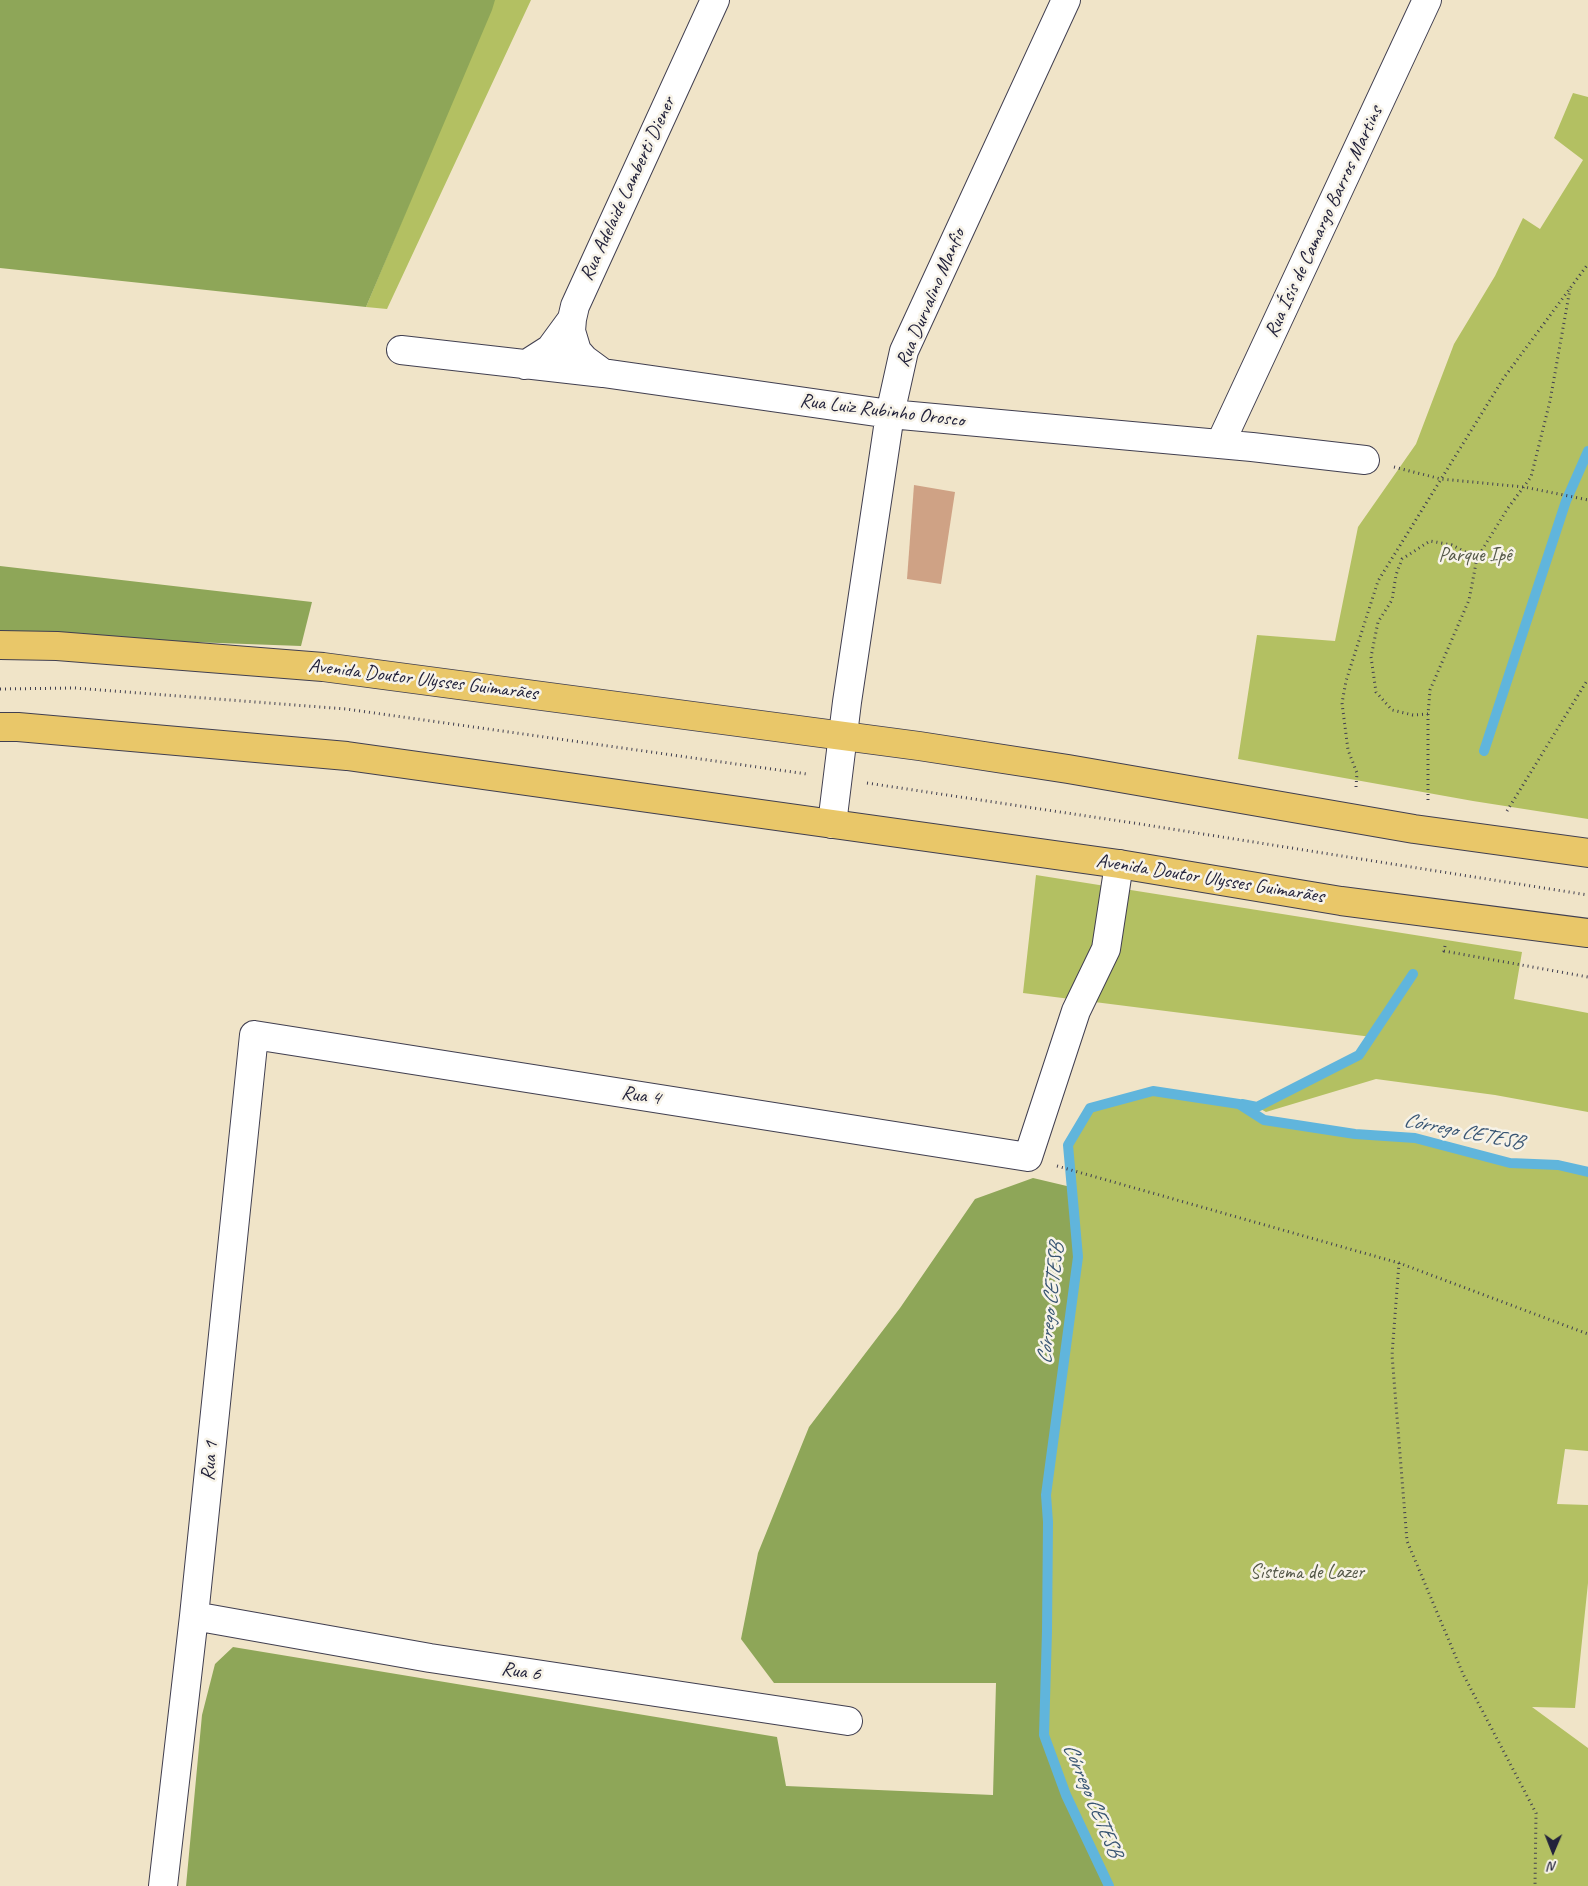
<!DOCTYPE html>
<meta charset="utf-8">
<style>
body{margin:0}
#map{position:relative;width:1588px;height:1886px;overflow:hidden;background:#f0e4c8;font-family:Caveat,sans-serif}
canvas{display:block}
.north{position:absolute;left:1528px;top:1826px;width:50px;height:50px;-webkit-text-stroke:4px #f7f3e8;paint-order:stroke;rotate:181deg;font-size:14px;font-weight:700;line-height:20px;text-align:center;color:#22223b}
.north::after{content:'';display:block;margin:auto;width:18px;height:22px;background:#22223b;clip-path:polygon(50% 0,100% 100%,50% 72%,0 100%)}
</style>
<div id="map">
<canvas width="1588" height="1886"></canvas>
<div class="north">N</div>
</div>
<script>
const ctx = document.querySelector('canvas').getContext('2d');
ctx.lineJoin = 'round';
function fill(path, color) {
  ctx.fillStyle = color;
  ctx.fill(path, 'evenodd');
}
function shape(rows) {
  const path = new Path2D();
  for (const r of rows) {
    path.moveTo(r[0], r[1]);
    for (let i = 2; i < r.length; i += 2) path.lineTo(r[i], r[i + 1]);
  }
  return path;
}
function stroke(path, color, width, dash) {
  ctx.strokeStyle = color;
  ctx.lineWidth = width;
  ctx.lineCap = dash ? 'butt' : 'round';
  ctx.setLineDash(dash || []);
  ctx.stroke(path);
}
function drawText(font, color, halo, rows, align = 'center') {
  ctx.font = font + ' Caveat,sans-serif';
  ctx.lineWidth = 5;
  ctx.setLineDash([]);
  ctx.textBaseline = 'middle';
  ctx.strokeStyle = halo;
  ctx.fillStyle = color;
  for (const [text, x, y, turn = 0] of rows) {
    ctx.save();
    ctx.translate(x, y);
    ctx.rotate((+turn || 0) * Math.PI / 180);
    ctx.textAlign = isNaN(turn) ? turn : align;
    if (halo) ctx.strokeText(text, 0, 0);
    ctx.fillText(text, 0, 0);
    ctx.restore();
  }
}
const green = shape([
 [494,0,531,0,387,309,366,307],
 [1573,93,1588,97,1588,819,1473,801,1238,759,1257,635,1335,641,1358,527,1416,444,1454,344,1495,276,1523,218,1540,229,1583,160,1554,138],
 [1036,875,1522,952,1514,999,1588,1013,1588,1112,1495,1095,1376,1079,1266,1112,1257,1107,1359,1055,1372,1037,1023,993],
 [1153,1091,1239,1104,1264,1120,1355,1134,1415,1138,1510,1163,1558,1165,1588,1172,1588,1451,1565,1449,1557,1504,1588,1505,1588,1583,1575,1708,1532,1707,1588,1748,1588,1886,1109,1886,1066,1795,1044,1735,1047,1631,1048,1522,1046,1495,1078,1257,1068,1145,1090,1108]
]);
const forest = shape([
 [0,0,495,0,492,10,366,307,0,268],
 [0,566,312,602,301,646,0,635],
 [1033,1178,1071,1187,1078,1257,1046,1495,1048,1522,1044,1735,1066,1795,1109,1886,186,1886,202,1715,215,1664,233,1647,777,1737,786,1786,993,1795,996,1683,774,1683,741,1639,758,1553,809,1427,900,1308,975,1199]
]);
const stream = shape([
 [1484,751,1566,501,1588,451],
 [1242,1104,1257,1107,1359,1055,1413,974],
 [1109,1886,1066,1795,1044,1735,1047,1631,1048,1522,1046,1495,1078,1257,1068,1145,1090,1108,1153,1091,1239,1104,1264,1120,1355,1134,1415,1138,1510,1163,1558,1165,1588,1172]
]);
const building = shape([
 [914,485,955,492,941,584,907,579]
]);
const path = shape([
 [1394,467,1441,479,1524,487,1588,500],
 [0,689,75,688,346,709,807,774],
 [1428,714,1413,715,1392,710,1376,692,1371,657,1378,622,1392,600,1396,575,1402,559,1430,541,1452,545,1477,558],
 [867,783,1140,824,1588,895],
 [1356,787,1357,773,1348,750,1342,703,1346,681,1378,581,1503,379,1588,264],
 [1428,800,1428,714,1430,690,1469,600,1477,558,1508,508,1531,477,1550,401,1570,289],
 [1507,811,1588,679],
 [1445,946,1444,951,1588,977],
 [1057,1166,1399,1263,1588,1334],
 [1399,1263,1392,1355,1407,1541,1463,1674,1536,1813,1535,1886]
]);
const minor = shape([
 [401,350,603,373,890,414,1252,447,1365,460],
 [525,365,550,349,572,319],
 [603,373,584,359,577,351,571,331,572,319,575,306,715,0],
 [1220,444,1427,0],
 [832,824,847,702,890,414,904,351,1066,0],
 [194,1616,430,1658,848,1721],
 [163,1886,194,1616,254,1035,1028,1157,1076,1011,1106,949,1119,864]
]);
const major = shape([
 [0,645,57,646,323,667,919,746,1068,769,1414,829,1588,853],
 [0,727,18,727,347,756,1119,864,1341,901,1588,933]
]);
const streetNames = [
 ["Rua Adelaide Lamberti Diener",628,189,-65],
 ["Rua Ísis de Camargo Barros Martins",1324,222,-65],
 ["Rua Durvalino Manfio",931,298,-67],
 ["Rua Luiz Rubinho Orosco",882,411,7],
 ["Avenida Doutor Ulysses Guimarães",423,680,7],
 ["Avenida Doutor Ulysses Guimarães",1210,879,9],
 ["Rua 4",641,1096,9],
 ["Rua 1",210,1461,-84],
 ["Rua 6",521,1672,9]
];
const parkNames = [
 ["Parque Ipê",1475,556],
 ["Sistema de Lazer",1307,1573]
];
const waterNames = [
 ["Córrego CETESB",1463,1132,11],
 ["Córrego CETESB",1051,1304,-84],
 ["Córrego CETESB",1092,1800,67]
];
fill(green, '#b3c062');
fill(forest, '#8ea658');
stroke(stream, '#60b5dc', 10);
fill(building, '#cfa285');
stroke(minor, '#413f50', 30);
stroke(major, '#413f50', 30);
stroke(path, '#413f50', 3, [1, 4]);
stroke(minor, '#fff', 28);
stroke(major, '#e9c769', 28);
drawText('20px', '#22223b', '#f7f3e8', streetNames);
drawText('20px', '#555949', '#f7f3e8', parkNames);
drawText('italic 21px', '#385573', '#f7f3e8', waterNames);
</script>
